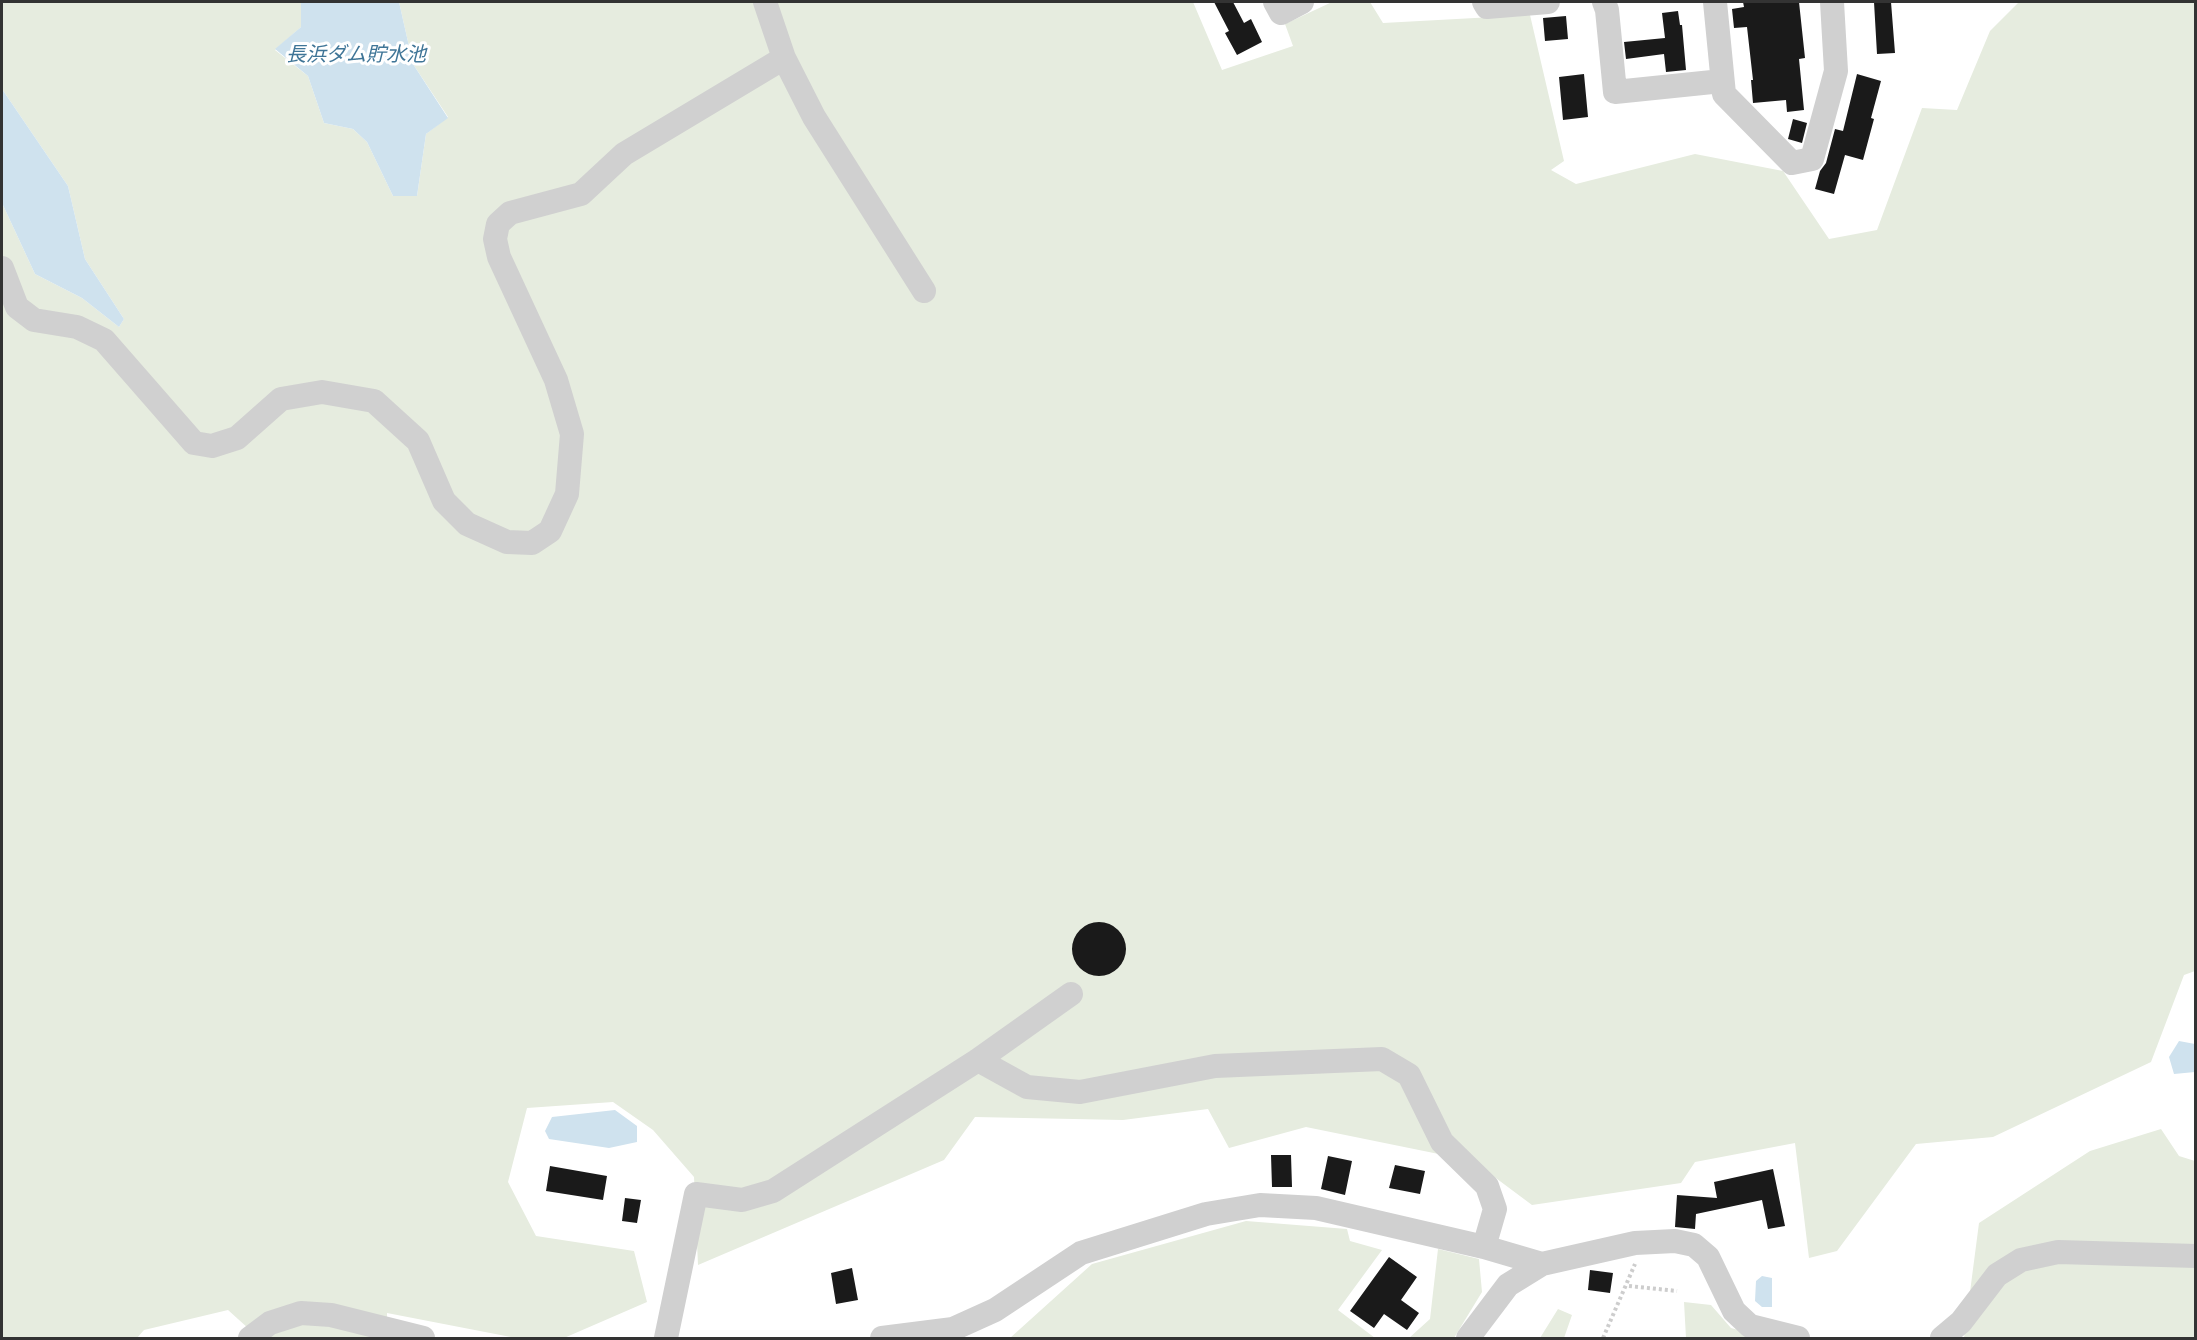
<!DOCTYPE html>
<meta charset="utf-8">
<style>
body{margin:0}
#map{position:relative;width:2197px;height:1340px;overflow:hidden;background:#fff;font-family:"Open Sans",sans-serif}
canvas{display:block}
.frame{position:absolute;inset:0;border:3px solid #333;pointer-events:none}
</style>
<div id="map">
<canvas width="2197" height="1340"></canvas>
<div class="frame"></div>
</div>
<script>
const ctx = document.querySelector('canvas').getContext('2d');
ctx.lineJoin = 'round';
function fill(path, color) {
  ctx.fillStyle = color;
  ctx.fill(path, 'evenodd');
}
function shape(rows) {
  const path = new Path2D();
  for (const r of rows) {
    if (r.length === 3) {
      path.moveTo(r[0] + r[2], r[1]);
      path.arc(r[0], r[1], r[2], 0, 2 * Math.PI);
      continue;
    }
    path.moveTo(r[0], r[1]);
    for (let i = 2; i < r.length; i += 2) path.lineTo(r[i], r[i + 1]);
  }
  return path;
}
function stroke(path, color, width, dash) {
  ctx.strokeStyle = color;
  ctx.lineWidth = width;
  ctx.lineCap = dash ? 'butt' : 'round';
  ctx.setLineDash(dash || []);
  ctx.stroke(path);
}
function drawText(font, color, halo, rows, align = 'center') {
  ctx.font = font + ' "Open Sans","Noto Sans JP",sans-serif';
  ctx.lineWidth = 6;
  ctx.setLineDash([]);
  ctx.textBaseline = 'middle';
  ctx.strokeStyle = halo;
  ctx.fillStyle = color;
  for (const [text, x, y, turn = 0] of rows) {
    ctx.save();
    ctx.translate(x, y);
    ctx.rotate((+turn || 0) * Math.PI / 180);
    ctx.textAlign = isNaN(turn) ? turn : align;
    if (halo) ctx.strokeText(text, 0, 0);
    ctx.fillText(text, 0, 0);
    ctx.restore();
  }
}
const green = shape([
 [2,2,301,2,301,27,275,50,308,76,324,123,353,129,367,142,393,196,417,196,426,134,448,117,413,64,399,2,1193,2,1222,70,1293,46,1285,24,1332,2,1370,2,1383,23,1530,15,1564,161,1551,170,1576,184,1695,154,1783,171,1829,239,1877,230,1922,108,1957,110,1990,31,2019,2,2195,2,2195,971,2184,975,2151,1062,1993,1137,1916,1144,1837,1251,1809,1258,1795,1143,1695,1162,1681,1183,1532,1205,1473,1161,1306,1127,1229,1148,1208,1109,1123,1120,975,1117,944,1160,698,1265,694,1177,653,1130,613,1102,527,1108,508,1182,536,1236,634,1251,647,1302,564,1338,516,1338,387,1313,387,1338,259,1338,228,1310,144,1330,137,1338,2,1338,2,203,35,274,82,298,119,327,124,319,85,259,68,186,2,89],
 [2161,1129,2179,1156,2195,1161,2195,1338,1964,1338,1979,1223,2090,1151],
 [1246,1221,1347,1229,1350,1241,1382,1250,1338,1310,1375,1338,1010,1338,1092,1264],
 [1438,1249,1479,1259,1482,1292,1454,1338,1409,1338,1430,1319],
 [1684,1302,1711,1305,1731,1328,1768,1338,1686,1338],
 [1558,1309,1572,1315,1564,1338,1540,1338]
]);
const water = shape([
 [301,2,399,2,413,64,448,118,426,134,417,196,393,196,367,142,353,129,324,123,308,76,275,49,301,27],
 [2,89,68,186,85,259,124,319,119,327,82,298,35,274,2,203],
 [2179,1041,2195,1044,2195,1072,2174,1074,2169,1057],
 [615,1110,637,1126,637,1142,609,1148,549,1139,545,1131,552,1117],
 [1762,1276,1772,1278,1772,1307,1762,1307,1755,1301,1756,1281]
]);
const building = shape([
 [1214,2,1233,2,1244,23,1251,19,1262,42,1237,55,1225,33,1229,31],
 [1743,2,1799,2,1805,58,1799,59,1804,110,1787,112,1786,100,1753,103,1751,80,1753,80,1747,27,1734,28,1732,9,1744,7],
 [1874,2,1891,2,1895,53,1877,54],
 [1678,11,1680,25,1682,25,1686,70,1666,72,1664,54,1626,59,1624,42,1665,38,1662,13],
 [1566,16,1568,39,1545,41,1543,18],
 [1584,74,1588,117,1563,120,1559,77],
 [1857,74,1881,81,1871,118,1874,119,1863,160,1845,155,1834,194,1815,189,1820,171,1826,163,1835,129,1843,131],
 [1793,119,1807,123,1802,143,1788,139],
 [1099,949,27],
 [1271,1155,1291,1155,1292,1187,1272,1187],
 [1328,1156,1352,1161,1345,1195,1321,1189],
 [1395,1165,1425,1171,1420,1194,1389,1188],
 [550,1166,607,1176,603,1200,546,1191],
 [1773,1169,1785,1226,1768,1229,1762,1200,1696,1214,1695,1229,1675,1227,1677,1195,1717,1198,1714,1182],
 [625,1198,641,1200,637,1223,622,1221],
 [1389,1257,1417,1277,1401,1300,1419,1313,1407,1330,1384,1314,1374,1328,1350,1311],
 [852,1268,858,1300,836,1304,831,1273],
 [1590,1270,1613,1273,1610,1293,1588,1290]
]);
const path = shape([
 [1629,1286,1677,1291],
 [1603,1338,1635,1264]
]);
const minor = shape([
 [765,2,784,58,814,117,924,291],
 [1275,2,1281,13,1302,2],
 [1484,2,1487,7,1548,2],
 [1604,2,1607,10,1615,92,1722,81],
 [1715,2,1724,94,1792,163,1812,159,1836,71,1832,2],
 [2,268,17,307,34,320,77,327,104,340,194,443,212,446,237,438,281,399,322,392,374,401,418,441,444,501,467,524,507,542,532,543,550,531,567,494,572,434,556,380,499,257,495,239,498,224,510,213,581,194,624,154,784,58],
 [978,1060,1027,1087,1080,1092,1215,1066,1382,1059,1409,1075,1442,1142,1487,1186,1495,1209,1484,1247],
 [250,1338,270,1323,301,1313,331,1315,423,1338],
 [666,1338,696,1194,742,1200,773,1191,978,1060,1071,994],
 [882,1338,953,1329,995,1310,1081,1253,1206,1214,1260,1205,1316,1208,1484,1247,1542,1264],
 [1468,1338,1508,1285,1542,1264,1635,1243,1675,1241,1694,1245,1708,1257,1734,1311,1750,1326,1798,1338],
 [1942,1338,1961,1322,1997,1275,2021,1260,2058,1252,2196,1256]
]);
const waterNames = [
 ["長浜ダム貯水池",356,55]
];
fill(green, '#e6ecdf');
fill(water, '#cfe2ee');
fill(building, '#1a1a1a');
stroke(path, '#cdcdcd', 4, [3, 3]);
stroke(minor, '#d0d0d0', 24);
drawText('italic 20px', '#3f7597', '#fff', waterNames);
</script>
